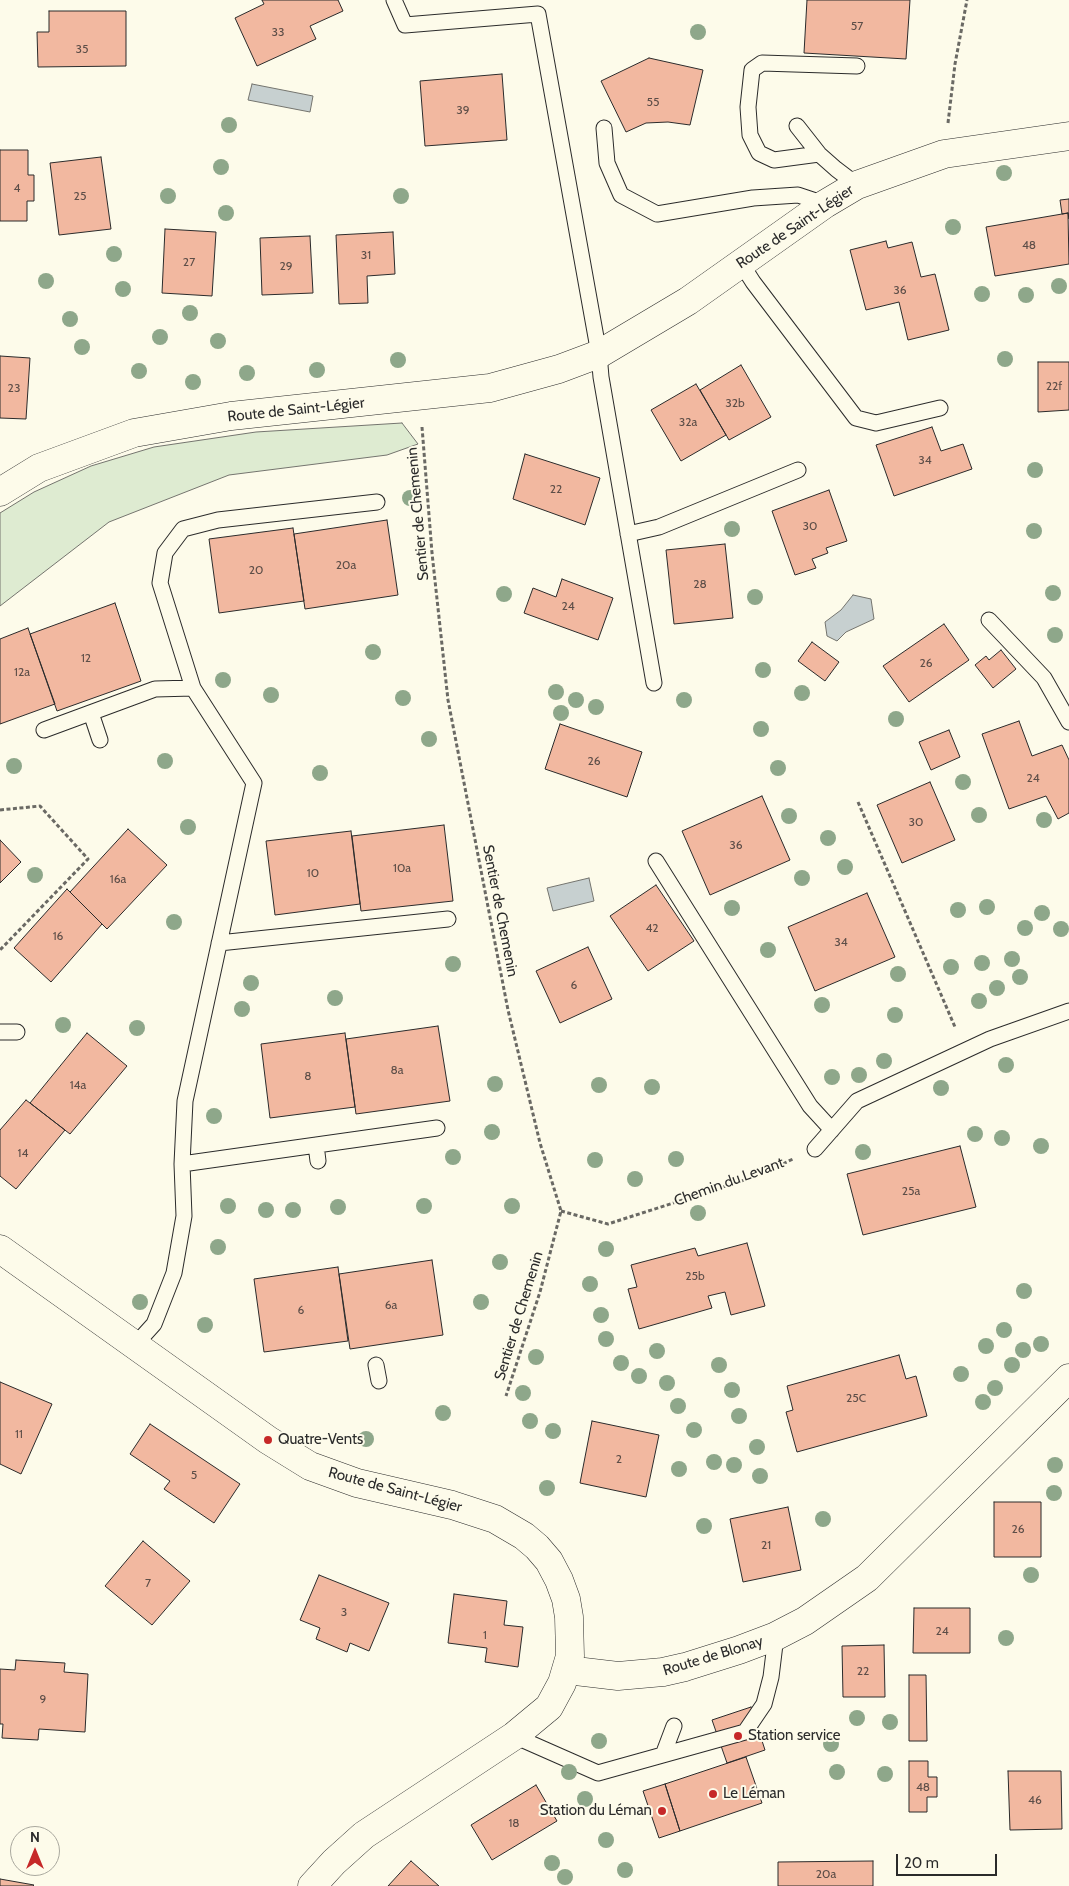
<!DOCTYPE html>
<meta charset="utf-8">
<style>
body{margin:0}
#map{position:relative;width:1069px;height:1886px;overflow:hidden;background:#fdfbea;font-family:Cabin,sans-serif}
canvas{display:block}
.north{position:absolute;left:10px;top:1826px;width:50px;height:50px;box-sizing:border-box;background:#fdfbea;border:1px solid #a9a89e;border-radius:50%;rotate:0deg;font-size:14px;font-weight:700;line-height:20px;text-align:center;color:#2b2b2b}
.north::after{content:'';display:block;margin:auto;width:18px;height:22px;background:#c62828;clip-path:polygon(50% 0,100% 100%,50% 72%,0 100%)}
.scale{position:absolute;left:896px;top:1854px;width:101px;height:22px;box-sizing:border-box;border:2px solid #2b2b2b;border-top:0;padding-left:6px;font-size:15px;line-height:18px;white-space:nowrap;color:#2b2b2b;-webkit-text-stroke:4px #fdfbea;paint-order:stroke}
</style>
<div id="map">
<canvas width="1069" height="1886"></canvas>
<div class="north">N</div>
<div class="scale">20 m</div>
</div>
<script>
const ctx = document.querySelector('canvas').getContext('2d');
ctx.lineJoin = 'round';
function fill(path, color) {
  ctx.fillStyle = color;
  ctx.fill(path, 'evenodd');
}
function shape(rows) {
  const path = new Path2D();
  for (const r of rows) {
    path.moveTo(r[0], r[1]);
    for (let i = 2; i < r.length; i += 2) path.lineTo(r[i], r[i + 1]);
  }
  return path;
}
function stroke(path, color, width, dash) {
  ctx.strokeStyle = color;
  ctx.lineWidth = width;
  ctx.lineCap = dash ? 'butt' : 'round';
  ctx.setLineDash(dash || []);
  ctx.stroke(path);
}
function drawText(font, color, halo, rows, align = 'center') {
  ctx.font = font + ' Cabin,sans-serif';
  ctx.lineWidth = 4;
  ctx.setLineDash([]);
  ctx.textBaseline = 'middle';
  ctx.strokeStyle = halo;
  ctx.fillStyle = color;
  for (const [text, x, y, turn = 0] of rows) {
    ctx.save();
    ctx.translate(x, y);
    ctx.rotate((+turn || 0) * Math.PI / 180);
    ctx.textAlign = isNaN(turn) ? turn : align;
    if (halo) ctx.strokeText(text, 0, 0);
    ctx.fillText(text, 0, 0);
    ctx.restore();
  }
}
const green = shape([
 [402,423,418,444,387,455,229,475,109,522,0,606,0,513,34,492,91,466,154,447,256,432,402,423]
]);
const water = shape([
 [252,84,313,96,310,112,248,100,252,84],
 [853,595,871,599,874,619,846,632,837,641,827,636,825,622,841,610,853,595],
 [589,878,594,901,553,911,547,888,589,878]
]);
const building = shape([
 [262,0,338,0,343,11,310,26,316,39,257,66,235,18,264,4,262,0],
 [807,0,910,0,906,59,804,53,807,0],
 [49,11,126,11,126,66,38,67,37,32,49,32,49,11],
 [649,58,703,70,690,125,668,122,646,123,626,132,601,81,649,58],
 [502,74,507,140,425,146,420,81,502,74],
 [0,150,28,150,28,175,34,175,34,201,27,201,27,221,0,221,0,150],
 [101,157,111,229,59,235,50,163,101,157],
 [1069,199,1069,219,1068,213,1062,214,1060,200,1069,199],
 [1068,213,1069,264,995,276,986,227,1068,213],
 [165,229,216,232,212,296,162,293,165,229],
 [393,232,395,274,367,276,368,303,339,304,336,235,393,232],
 [310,236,313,293,262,295,260,238,310,236],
 [886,241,888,248,912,242,921,277,935,274,949,330,908,340,899,302,866,310,850,250,886,241],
 [0,356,30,358,26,419,0,418,0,356],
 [1038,362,1069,362,1069,410,1038,412,1038,362],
 [741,365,771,417,729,440,700,390,741,365],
 [696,384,726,435,681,461,651,410,696,384],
 [932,427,941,451,963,444,972,469,894,496,876,445,932,427],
 [525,454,600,478,585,525,513,499,525,454],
 [829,490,847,541,826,548,828,553,812,559,816,568,795,575,772,511,829,490],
 [387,520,398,595,305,609,294,534,387,520],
 [293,528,304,601,219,613,209,539,293,528],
 [725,544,733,618,674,624,666,550,725,544],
 [562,579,613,598,598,640,524,613,533,588,556,597,562,579],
 [115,603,141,681,57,711,30,634,115,603],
 [944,624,969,660,909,702,883,666,944,624],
 [28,628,55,704,0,724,0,639,28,628],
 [812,642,839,662,825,681,798,661,812,642],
 [1001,650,1016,669,993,688,975,665,986,656,989,660,1001,650],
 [1019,721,1032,756,1062,745,1069,760,1069,813,1058,819,1046,796,1009,809,982,734,1019,721],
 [560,724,642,752,627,797,545,769,560,724],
 [949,730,960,757,931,770,919,742,949,730],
 [930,782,955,840,902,863,877,805,930,782],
 [762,796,790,860,710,895,682,831,762,796],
 [444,825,453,901,361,911,352,836,444,825],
 [128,829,167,865,107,929,70,892,128,829],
 [351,831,360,904,275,915,266,841,351,831],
 [0,840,21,862,0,883,0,840],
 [656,885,694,941,648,971,610,916,656,885],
 [67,889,102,924,51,982,14,948,67,889],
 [867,893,895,957,815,991,788,927,867,893],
 [588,947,612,999,560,1023,536,971,588,947],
 [438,1026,450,1101,356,1114,346,1039,438,1026],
 [87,1033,127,1066,70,1134,30,1103,87,1033],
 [345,1033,355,1107,270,1118,261,1044,345,1033],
 [26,1100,65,1130,16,1189,0,1176,0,1130,26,1100],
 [960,1146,976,1207,863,1235,847,1174,960,1146],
 [747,1243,765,1306,731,1315,725,1292,708,1296,712,1308,639,1329,628,1289,637,1287,631,1265,695,1248,698,1256,747,1243],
 [432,1260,443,1335,350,1349,339,1274,432,1260],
 [338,1267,348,1341,264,1352,254,1279,338,1267],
 [899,1355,906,1379,916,1376,927,1416,797,1452,786,1412,793,1410,787,1386,899,1355],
 [0,1382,52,1404,21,1474,0,1464,0,1382],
 [592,1421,659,1435,646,1497,580,1483,592,1421],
 [150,1424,240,1484,214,1523,164,1489,170,1481,130,1454,150,1424],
 [994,1502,1041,1502,1041,1557,994,1557,994,1502],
 [788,1507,801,1570,743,1582,730,1519,788,1507],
 [143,1541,190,1581,152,1625,105,1586,143,1541],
 [319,1575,389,1603,369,1651,350,1643,347,1652,316,1639,320,1628,300,1620,319,1575],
 [454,1594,507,1601,504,1625,523,1627,518,1667,485,1662,487,1648,448,1643,454,1594],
 [914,1608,970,1608,970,1653,913,1653,914,1608],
 [884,1645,885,1697,843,1697,842,1646,884,1645],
 [16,1660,65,1663,64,1672,88,1674,85,1732,39,1729,38,1740,2,1738,3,1724,0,1724,0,1669,15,1670,16,1660],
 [909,1675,926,1675,927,1741,909,1741,909,1675],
 [751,1707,765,1750,727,1763,712,1720,751,1707],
 [746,1757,762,1803,680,1831,665,1784,746,1757],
 [909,1761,928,1761,928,1777,937,1777,937,1797,927,1797,927,1812,909,1812,909,1761],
 [1008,1771,1061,1771,1062,1829,1010,1830,1008,1771],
 [665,1784,680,1831,659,1838,643,1791,665,1784],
 [536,1785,557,1821,492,1860,471,1825,536,1785],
 [411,1861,439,1886,388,1886,411,1861],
 [873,1861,873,1886,778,1886,778,1862,873,1861],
 [0,1879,34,1885,33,1886,0,1886,0,1879]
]);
const path = shape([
 [948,123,955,64,967,0],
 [422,427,432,553,448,700,508,1010,540,1143,561,1211,540,1292,506,1396],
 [858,802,955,1027],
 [0,810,40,806,88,859,0,950],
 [561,1211,608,1224,757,1176,793,1159]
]);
const lane = shape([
 [394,0,405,25,538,14,599,354,601,377,654,683],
 [797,126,819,154,836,169,857,185],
 [604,128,607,163,621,195,657,214,753,198,798,195,825,204],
 [819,154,774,160,759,153,750,135,748,107,752,70,762,63,857,66],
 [741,263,753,282,856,418,876,423,940,408],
 [628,534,659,527,798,470],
 [989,620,1044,678,1069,722],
 [91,713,100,740],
 [44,730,155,689,193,688],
 [656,861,810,1106,832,1130],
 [219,943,448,919],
 [0,1032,17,1032],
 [316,1145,318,1161],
 [815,1149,857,1101,990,1039,1069,1011],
 [182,1164,437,1128],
 [135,1345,154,1324,174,1273,184,1216,182,1164,185,1101,254,783,193,688,160,583,165,553,183,529,218,520,377,502],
 [376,1365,379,1381],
 [514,1736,598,1773,745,1732,764,1704,771,1677,776,1636],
 [663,1755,674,1726]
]);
const secondary = shape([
 [0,492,39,468,134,433,231,416,490,388,559,369,599,354,688,301,825,204,857,185,944,154,1069,136],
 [0,1249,268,1440,310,1466,357,1483,452,1505,495,1519,524,1536,537,1547,549,1561,559,1580,566,1599,569,1617,570,1656,562,1683,549,1707,514,1736,364,1835,334,1862,312,1886],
 [567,1670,618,1676,663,1672,685,1667,739,1650,776,1636,805,1621,867,1578,1069,1378]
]);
const trees = [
 [698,32],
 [229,125],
 [221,167],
 [1004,173],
 [168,196],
 [401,196],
 [226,213],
 [953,227],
 [114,254],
 [46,281],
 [1059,286],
 [123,289],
 [982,294],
 [1026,295],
 [190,313],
 [70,319],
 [160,337],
 [218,341],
 [82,347],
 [1005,359],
 [398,360],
 [317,370],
 [139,371],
 [247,373],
 [193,382],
 [1035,470],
 [410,498],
 [732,529],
 [1034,531],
 [1053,593],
 [504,594],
 [755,597],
 [1055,635],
 [373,652],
 [763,670],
 [223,680],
 [556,692],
 [802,693],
 [271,695],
 [403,698],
 [576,700],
 [684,700],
 [596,707],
 [561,713],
 [896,719],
 [761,729],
 [429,739],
 [165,761],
 [14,766],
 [778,768],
 [320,773],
 [963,782],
 [979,815],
 [789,816],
 [1044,820],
 [188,827],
 [828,838],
 [845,867],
 [35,875],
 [802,878],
 [987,907],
 [732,908],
 [958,910],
 [1042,913],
 [174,922],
 [1025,928],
 [1061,929],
 [768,950],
 [1012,959],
 [982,963],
 [453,964],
 [951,967],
 [898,974],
 [1020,977],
 [251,983],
 [997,988],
 [335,998],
 [979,1001],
 [822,1005],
 [242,1009],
 [895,1015],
 [63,1025],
 [137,1028],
 [884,1061],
 [1006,1065],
 [859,1075],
 [832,1077],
 [495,1084],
 [599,1085],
 [652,1087],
 [941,1088],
 [214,1116],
 [492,1132],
 [975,1134],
 [1002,1138],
 [1041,1146],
 [863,1152],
 [453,1157],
 [676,1159],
 [595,1160],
 [635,1179],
 [228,1206],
 [424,1206],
 [512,1206],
 [338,1207],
 [266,1210],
 [293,1210],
 [698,1213],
 [218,1247],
 [606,1249],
 [500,1262],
 [590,1284],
 [1024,1291],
 [140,1302],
 [481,1302],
 [601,1315],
 [205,1325],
 [1004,1330],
 [606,1339],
 [1041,1344],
 [986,1346],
 [1023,1350],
 [657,1351],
 [536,1357],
 [621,1363],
 [719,1365],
 [1012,1365],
 [961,1374],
 [639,1376],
 [667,1383],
 [995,1388],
 [732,1390],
 [523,1393],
 [983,1402],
 [678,1406],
 [443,1413],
 [739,1416],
 [530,1421],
 [694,1430],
 [553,1431],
 [366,1439],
 [757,1447],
 [714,1462],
 [734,1465],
 [1055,1465],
 [679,1469],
 [760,1476],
 [547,1488],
 [1054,1493],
 [823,1519],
 [704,1526],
 [1031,1575],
 [1006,1638],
 [857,1718],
 [890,1722],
 [599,1741],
 [831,1744],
 [569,1772],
 [837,1772],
 [885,1774],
 [585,1799],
 [606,1840],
 [552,1863],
 [625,1870],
 [565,1877]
];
const markers = [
 [268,1440,5,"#c62828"],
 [738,1736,5,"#c62828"],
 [713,1794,5,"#c62828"],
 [662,1811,5,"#c62828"]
];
const numberNames = [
 ["57",857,26],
 ["33",278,32],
 ["35",82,49],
 ["55",653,102],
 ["39",463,110],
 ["4",17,188],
 ["25",80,196],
 ["48",1029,245],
 ["31",366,255],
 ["27",189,262],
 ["29",286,266],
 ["36",900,290],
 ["22f",1054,386],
 ["23",14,388],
 ["32b",735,403],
 ["32a",688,422],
 ["34",925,460],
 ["22",556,489],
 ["30",810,526],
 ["20a",346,565],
 ["20",256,570],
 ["28",700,584],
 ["24",568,606],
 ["12",86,658],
 ["26",926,663],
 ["12a",22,672],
 ["26",594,761],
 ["24",1033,778],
 ["30",916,822],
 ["36",736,845],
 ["10a",402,868],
 ["10",313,873],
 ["16a",118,879],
 ["42",652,928],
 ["16",58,936],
 ["34",841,942],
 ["6",574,985],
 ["8a",397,1070],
 ["8",308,1076],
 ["14a",78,1085],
 ["14",23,1153],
 ["25a",911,1191],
 ["25b",695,1276],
 ["6a",391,1305],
 ["6",301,1310],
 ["25C",856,1398],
 ["11",19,1434],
 ["2",619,1459],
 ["5",194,1475],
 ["26",1018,1529],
 ["21",766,1545],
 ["7",148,1583],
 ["3",344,1612],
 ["24",942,1631],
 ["1",485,1635],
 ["22",863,1671],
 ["9",43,1699],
 ["48",923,1787],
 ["46",1035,1800],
 ["18",514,1823],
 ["20a",826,1874]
];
const streetNames = [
 ["Route de Saint-Légier",795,227,-34],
 ["Route de Saint-Légier",296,410,-6],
 ["Sentier de Chemenin",418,514,-95],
 ["Sentier de Chemenin",500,911,79],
 ["Chemin du Levant",729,1182,-20],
 ["Sentier de Chemenin",519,1316,-73],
 ["Route de Saint-Légier",395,1490,15],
 ["Route de Blonay",713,1656,-17]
];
const poiNames = [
 ["Quatre-Vents",278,1440],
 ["Station service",748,1736],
 ["Le Léman",723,1794],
 ["Station du Léman",652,1811,"right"]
];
fill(green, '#deebd1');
stroke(green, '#74746e', 1);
fill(water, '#c7d0d0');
stroke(water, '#74746e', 1);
fill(building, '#f2b8a0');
stroke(building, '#2b2b2b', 1);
stroke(lane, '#2b2b2b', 17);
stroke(secondary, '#2b2b2b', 29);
stroke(path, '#6a6964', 3, [4, 2.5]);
stroke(lane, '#fdfbea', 15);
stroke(secondary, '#fdfbea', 28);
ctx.fillStyle = '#8ea78a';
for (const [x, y] of trees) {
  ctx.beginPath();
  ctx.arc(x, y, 8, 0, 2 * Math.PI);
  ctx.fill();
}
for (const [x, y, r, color] of markers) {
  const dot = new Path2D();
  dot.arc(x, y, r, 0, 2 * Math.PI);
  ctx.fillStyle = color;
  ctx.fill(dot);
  stroke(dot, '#fdfbea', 2);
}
drawText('12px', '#5d4e48', null, numberNames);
drawText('15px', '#2b2b2b', '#fdfbea', streetNames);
drawText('15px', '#2b2b2b', '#fdfbea', poiNames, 'left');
</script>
